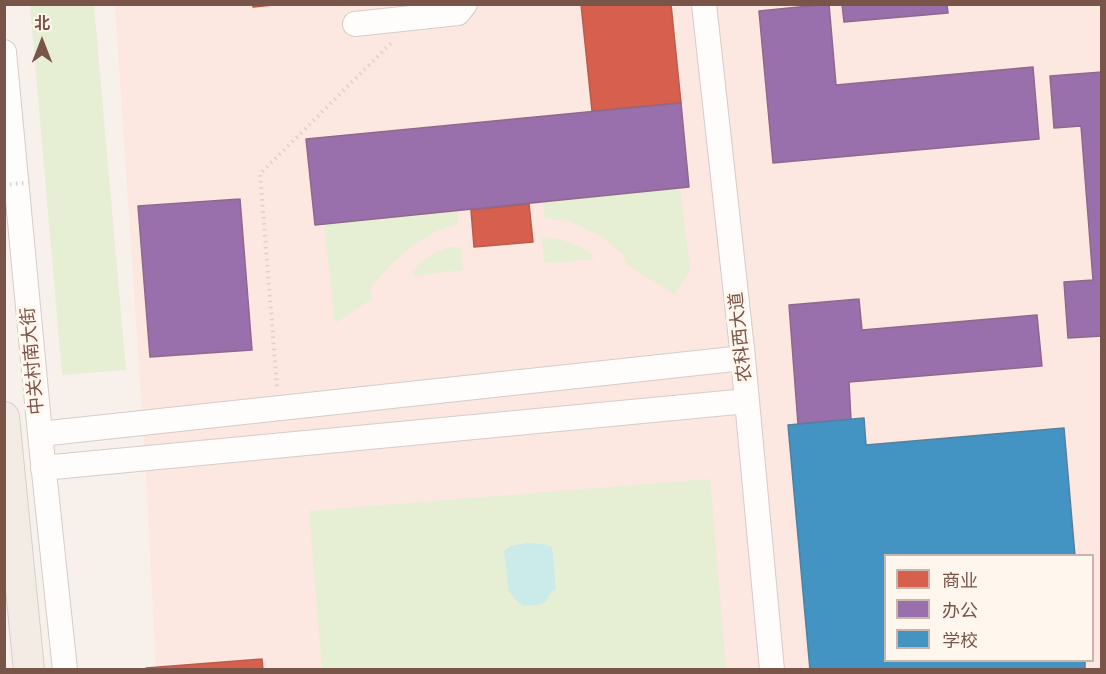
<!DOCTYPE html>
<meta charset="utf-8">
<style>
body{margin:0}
#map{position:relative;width:1106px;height:674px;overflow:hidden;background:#f8f1eb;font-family:"Fira Sans","Noto Sans SC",sans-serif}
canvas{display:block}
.frame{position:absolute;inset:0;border:6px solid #795448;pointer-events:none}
.legend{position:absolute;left:884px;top:554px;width:210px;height:108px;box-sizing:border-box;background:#fff6ed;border:2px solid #c9b5ab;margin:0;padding:8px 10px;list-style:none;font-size:18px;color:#795448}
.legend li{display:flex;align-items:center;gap:12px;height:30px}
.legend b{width:30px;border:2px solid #c9b5ab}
.north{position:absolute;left:12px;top:12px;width:60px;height:60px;-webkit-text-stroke:4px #fff6ed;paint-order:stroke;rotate:0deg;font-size:16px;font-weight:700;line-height:24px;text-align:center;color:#795448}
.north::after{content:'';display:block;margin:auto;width:21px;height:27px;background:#795448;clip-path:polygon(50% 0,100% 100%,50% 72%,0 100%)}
</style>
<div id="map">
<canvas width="1106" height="674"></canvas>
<div class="frame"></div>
<ul class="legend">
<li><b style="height:16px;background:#d6604d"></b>商业</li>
<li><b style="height:16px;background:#9970ab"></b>办公</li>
<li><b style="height:16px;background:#4393c3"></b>学校</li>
</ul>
<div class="north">北</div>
</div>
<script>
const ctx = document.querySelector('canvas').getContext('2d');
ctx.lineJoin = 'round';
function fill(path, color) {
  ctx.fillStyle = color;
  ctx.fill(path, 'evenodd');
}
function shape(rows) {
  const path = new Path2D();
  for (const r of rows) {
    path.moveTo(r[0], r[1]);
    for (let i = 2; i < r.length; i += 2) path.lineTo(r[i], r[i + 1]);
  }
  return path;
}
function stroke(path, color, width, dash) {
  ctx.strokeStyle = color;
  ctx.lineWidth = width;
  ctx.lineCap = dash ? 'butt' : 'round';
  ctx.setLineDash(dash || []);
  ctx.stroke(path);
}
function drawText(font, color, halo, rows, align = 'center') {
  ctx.font = font + ' "Fira Sans","Noto Sans SC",sans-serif';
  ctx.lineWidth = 6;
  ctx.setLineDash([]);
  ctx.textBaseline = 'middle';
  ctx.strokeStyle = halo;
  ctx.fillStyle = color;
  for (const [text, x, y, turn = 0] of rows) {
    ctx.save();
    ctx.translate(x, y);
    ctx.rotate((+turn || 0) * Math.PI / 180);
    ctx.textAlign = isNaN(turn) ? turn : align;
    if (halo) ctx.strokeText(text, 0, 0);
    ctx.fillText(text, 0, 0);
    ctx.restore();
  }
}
const commercial = shape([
 [115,5,1101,5,1101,669,156,669,145,458],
 [886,556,1092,556,1092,660,886,660]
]);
const green = shape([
 [30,5,94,5,126,370,62,375],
 [680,188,690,272,674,294,626,264,623,254,601,236,568,221,545,218,543,203],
 [457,212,458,224,438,230,418,242,396,259,370,288,372,299,335,323,324,224],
 [547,237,563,240,581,247,591,254,594,259,544,263,542,238],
 [451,247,461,247,463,270,415,276,412,271,421,262,435,253],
 [710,479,726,669,322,669,309,511]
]);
const water = shape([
 [527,543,544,544,552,547,556,589,550,593,546,601,537,605,523,606,516,600,509,591,504,551,510,546]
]);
const shops = shape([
 [253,4,283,4,253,7,253,4],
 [581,4,671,4,681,103,592,111,581,4],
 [529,204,533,242,474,247,471,210,529,204],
 [262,659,263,670,146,668,262,659]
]);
const offices = shape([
 [829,4,836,85,1033,67,1039,139,773,163,759,11,829,4],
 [842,4,947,4,948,13,844,22,842,4],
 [1102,72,1102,336,1068,338,1064,282,1093,280,1081,126,1054,128,1050,76,1102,72],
 [681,103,689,187,315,225,306,139,681,103],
 [240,199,252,350,150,357,138,206,240,199],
 [859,299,862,330,1037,315,1042,366,849,382,851,420,798,424,789,305,859,299]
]);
const schools = shape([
 [864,418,866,445,1064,428,1075,556,886,556,886,660,1085,660,1085,670,810,670,788,425,864,418]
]);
const path = shape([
 [277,386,260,174,391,43]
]);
const minor = shape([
 [704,4,743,358,772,670],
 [355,24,458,13,465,4],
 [4,52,40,434,65,670],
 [40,434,743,358],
 [43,468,747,401]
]);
const major = shape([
 [4,417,29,670]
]);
const pathBridge = shape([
 [4,185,33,182]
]);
const streetNames = [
 ["农科西大道",741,337,-96],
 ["中关村南大街",33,361,-95]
];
fill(commercial, '#fce7e1');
fill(green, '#e6efd4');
fill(water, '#caebea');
fill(shops, '#d6604d');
stroke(shops, '#ba5c4c', 1.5);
fill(offices, '#9970ab');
stroke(offices, '#8f688d', 1.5);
fill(schools, '#4393c3');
stroke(schools, '#53809e', 1.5);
stroke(minor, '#d6ccc8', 26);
stroke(major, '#dacec9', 32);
stroke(path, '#dbd1cd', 4, [1.5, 4.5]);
stroke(minor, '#fefdfc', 24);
stroke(major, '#f3ece5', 30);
stroke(pathBridge, '#dbd1cd', 4, [1.5, 4.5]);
drawText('18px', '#795448', '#fff6ed', streetNames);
</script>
